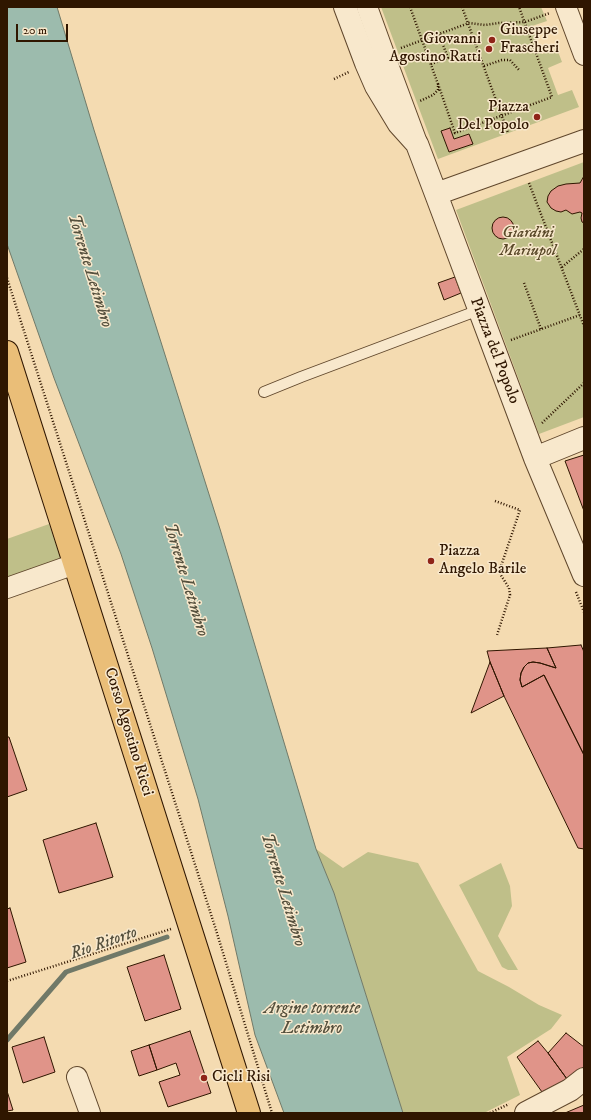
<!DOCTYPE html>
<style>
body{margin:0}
#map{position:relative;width:591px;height:1120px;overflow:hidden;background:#f4dbb1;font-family:"IM FELL DW Pica",serif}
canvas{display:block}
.frame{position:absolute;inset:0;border:8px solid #2f1600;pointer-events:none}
.scale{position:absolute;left:16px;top:24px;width:52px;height:18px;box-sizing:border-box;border:2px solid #2f1600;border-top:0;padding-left:5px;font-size:12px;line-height:14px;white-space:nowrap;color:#2f1600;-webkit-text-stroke:3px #f8e8cc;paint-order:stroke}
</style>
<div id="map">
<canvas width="591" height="1120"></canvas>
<div class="frame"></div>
<div class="scale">20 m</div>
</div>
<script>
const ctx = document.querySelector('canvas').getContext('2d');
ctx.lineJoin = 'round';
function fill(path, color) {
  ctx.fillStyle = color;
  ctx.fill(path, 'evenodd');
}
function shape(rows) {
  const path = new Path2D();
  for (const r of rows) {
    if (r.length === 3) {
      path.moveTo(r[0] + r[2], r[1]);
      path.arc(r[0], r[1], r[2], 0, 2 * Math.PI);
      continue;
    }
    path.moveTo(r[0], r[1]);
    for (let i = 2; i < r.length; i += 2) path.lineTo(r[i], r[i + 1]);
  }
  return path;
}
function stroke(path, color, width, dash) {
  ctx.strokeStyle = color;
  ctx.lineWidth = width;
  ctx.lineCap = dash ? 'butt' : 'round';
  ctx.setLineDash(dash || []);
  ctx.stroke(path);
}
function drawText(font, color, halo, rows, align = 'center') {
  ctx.font = font + ' "IM FELL DW Pica",serif';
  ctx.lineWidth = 3;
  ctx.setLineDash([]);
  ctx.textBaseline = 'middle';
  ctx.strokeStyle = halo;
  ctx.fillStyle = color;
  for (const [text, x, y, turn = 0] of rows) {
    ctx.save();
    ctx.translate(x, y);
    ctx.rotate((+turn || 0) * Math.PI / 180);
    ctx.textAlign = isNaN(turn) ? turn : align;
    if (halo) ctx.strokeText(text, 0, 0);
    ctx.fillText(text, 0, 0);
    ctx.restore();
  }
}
const green = shape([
 [381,7,541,7,547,21,532,26,542,54,557,49,562,62,548,68,558,95,572,90,579,107,438,159],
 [584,162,584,417,539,434,456,210],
 [49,524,62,562,7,582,7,539],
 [316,849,343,868,368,852,418,863,478,971,509,987,539,1005,562,1015,551,1029,507,1057,520,1095,484,1113,403,1113,334,893],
 [501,863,510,886,512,906,498,936,518,970,508,970,502,967,459,885]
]);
const water = shape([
 [7,7,57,7,94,130,220,529,316,849,334,893,403,1113,284,1113,255,1035,228,916,198,799,152,648,121,554,54,378,7,244,7,7]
]);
const stream = shape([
 [7,1040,66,972,167,937]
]);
const building = shape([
 [450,128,454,139,469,134,473,144,449,152,441,131,450,128],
 [584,176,584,223,582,222,581,218,582,213,580,212,572,214,566,210,561,212,556,211,551,208,547,202,548,196,551,191,558,186,566,184,580,183,584,176],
 [503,228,11],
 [455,277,461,293,444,300,438,283,455,277],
 [584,455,584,511,565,461,584,455],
 [581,645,584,652,584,755,544,675,522,687,520,680,521,673,524,667,528,663,533,662,540,663,556,668,547,648,581,645],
 [547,648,556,668,540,663,533,662,528,663,524,667,521,673,520,680,522,687,544,675,584,755,584,849,578,848,504,696,490,662,487,651,547,648],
 [490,662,504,696,471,713,490,662],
 [7,737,9,737,27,790,7,797,7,737],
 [96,823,113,877,59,893,43,840,96,823],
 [10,908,26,962,7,968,7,909,10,908],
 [164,955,181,1009,145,1021,127,967,164,955],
 [190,1031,211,1093,168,1107,159,1082,180,1075,176,1063,157,1070,149,1045,190,1031],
 [566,1033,584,1047,584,1067,567,1079,548,1053,566,1033],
 [44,1037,55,1072,23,1083,12,1047,44,1037],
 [538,1041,548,1053,567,1079,542,1092,517,1057,538,1041],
 [149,1045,157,1070,139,1076,131,1051,149,1045],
 [7,1091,13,1110,7,1111,7,1091],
 [584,1105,584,1113,565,1113,584,1105]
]);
const path = shape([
 [410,7,438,84,438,90,433,95,420,101],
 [462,7,508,133],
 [401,48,469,23,485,25,499,23,525,22,550,13],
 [431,64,448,58,439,34],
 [484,66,502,60,510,60,519,70],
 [334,79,349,72],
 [438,84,455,133,552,97,519,7],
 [529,183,584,326],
 [562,267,584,249],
 [7,278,216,930,272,1113],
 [524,283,541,329],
 [511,340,580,315],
 [542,423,584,383],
 [495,501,520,510,499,572,509,588,510,595,497,635],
 [576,592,584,612],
 [7,981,171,929],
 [490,1113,509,1104]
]);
const service = shape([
 [264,392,301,377,479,310]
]);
const minor = shape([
 [367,7,384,54,416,140],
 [566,7,584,55],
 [7,588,75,564],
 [77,1077,90,1113]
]);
const tertiary = shape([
 [345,7,366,63,376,86,399,124,417,144,436,194,535,458,584,575],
 [436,194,584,141],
 [535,458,584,438],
 [526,1113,570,1090,584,1079]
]);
const primary = shape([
 [7,352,249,1113]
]);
const markers = [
 [492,40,4,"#8f2418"],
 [489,49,4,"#8f2418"],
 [537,117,4,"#8f2418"],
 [431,561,4,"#8f2418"],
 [204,1078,4,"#8f2418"]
];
const poiNames = [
 ["Giuseppe",500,31],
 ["Frascheri",500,49],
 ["Giovanni",481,40,"right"],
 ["Agostino Ratti",481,58,"right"],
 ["Piazza",529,108,"right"],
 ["Del Popolo",529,126,"right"],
 ["Piazza",439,552],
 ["Angelo Barile",439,570],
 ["Cicli Risi",212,1078]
];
const parkNames = [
 ["Giardini",528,234],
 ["Mariupol",528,252]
];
const streetNames = [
 ["Piazza del Popolo",494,351,69],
 ["Corso Agostino Ricci",128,732,73]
];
const waterNames = [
 ["Torrente Letimbro",89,271,73],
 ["Torrente Letimbro",185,580,73],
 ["Torrente Letimbro",282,890,73],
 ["Rio Ritorto",104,944,-19],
 ["Argine torrente",312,1009],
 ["Letimbro",312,1029]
];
fill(green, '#bfbf89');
fill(water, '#9cbbad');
stroke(water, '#707968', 1);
stroke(stream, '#707968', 5);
fill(building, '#e09489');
stroke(building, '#2f1600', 1);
stroke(service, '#60472c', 12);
stroke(minor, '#60472c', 22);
stroke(tertiary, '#60472c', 24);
stroke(primary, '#2f1600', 24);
stroke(path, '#2f1600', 2.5, [1, 2]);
stroke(service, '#f8e8cc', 10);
stroke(minor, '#f8e8cc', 20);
stroke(tertiary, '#f8e8cc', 22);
stroke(primary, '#eabe78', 22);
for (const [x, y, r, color] of markers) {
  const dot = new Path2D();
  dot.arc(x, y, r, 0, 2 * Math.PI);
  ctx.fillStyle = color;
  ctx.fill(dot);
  stroke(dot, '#f8e8cc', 1.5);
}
drawText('16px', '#2f1600', '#f8e8cc', poiNames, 'left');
drawText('italic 16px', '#5a4929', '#f8e8cc', parkNames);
drawText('16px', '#2f1600', '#f8e8cc', streetNames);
drawText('italic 17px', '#55503d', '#f8e8cc', waterNames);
</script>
